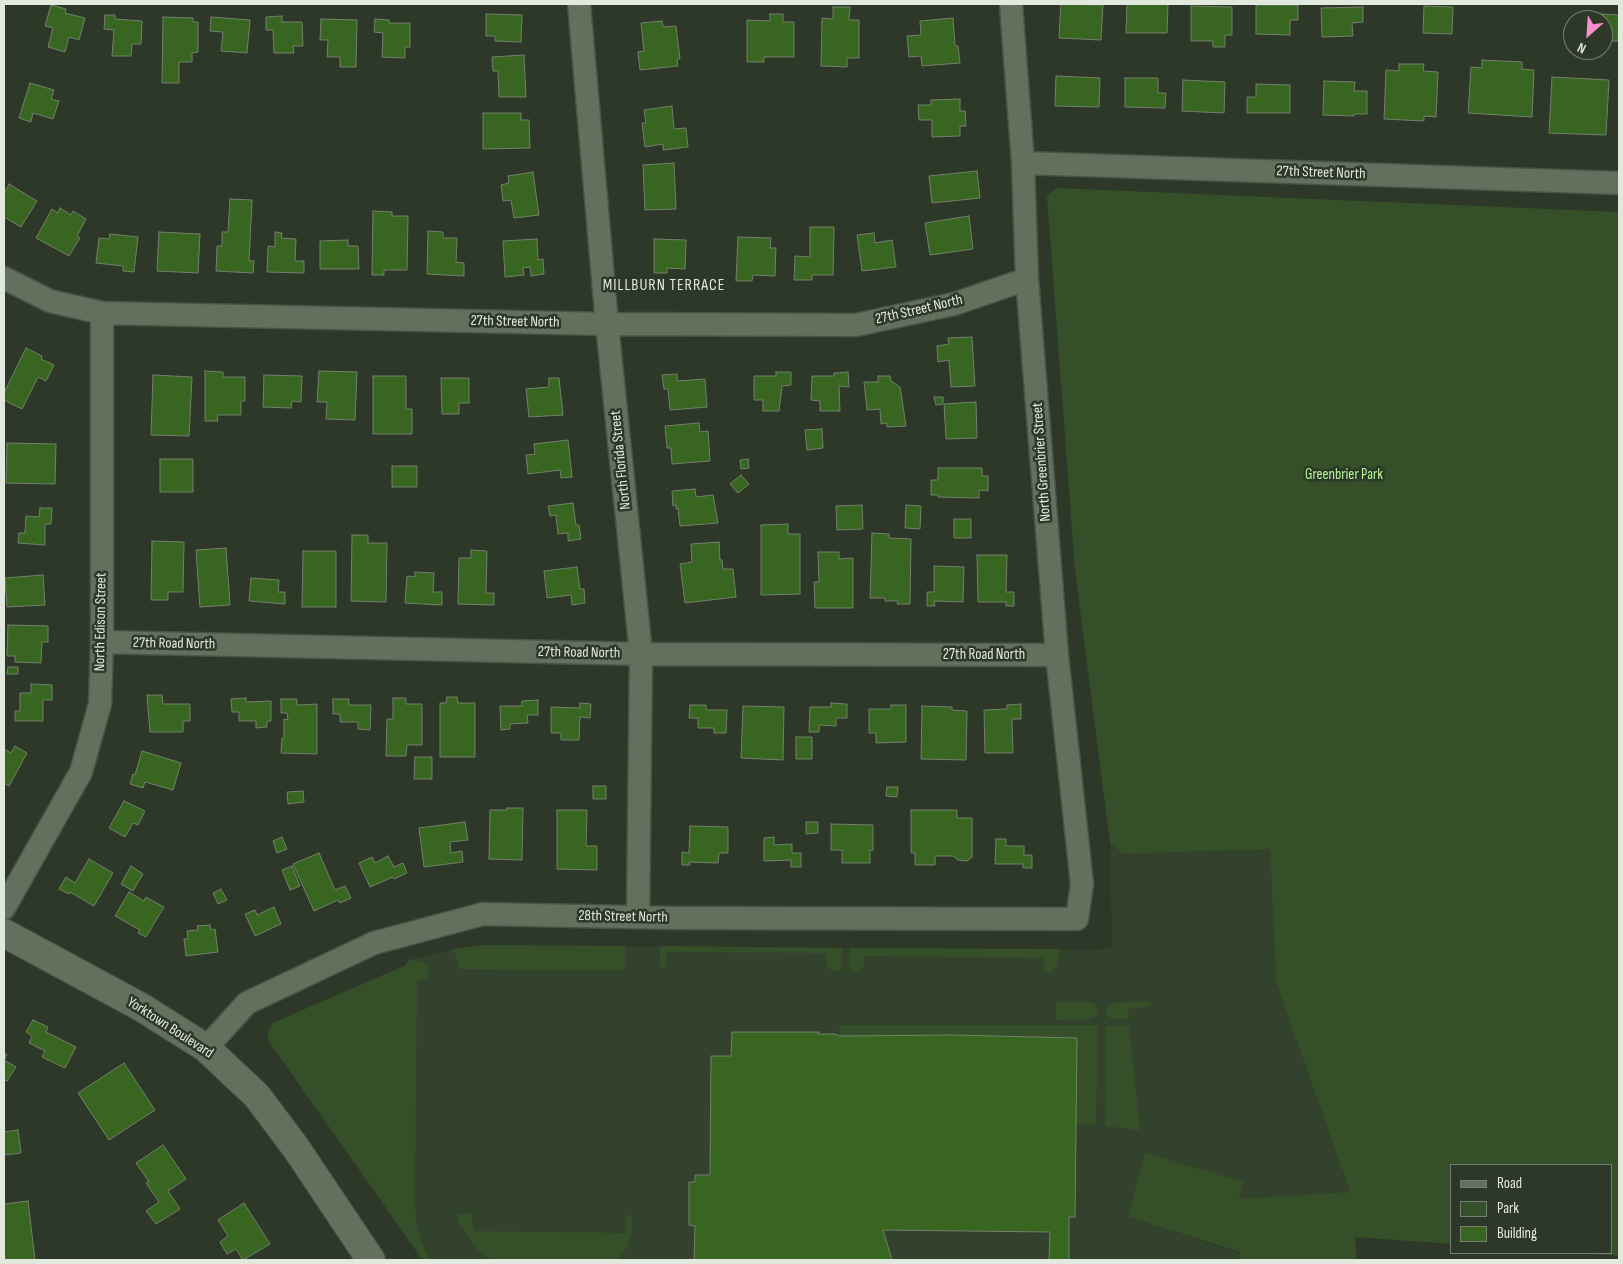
<!DOCTYPE html>
<style>
body{margin:0}
#map{position:relative;width:1623px;height:1264px;overflow:hidden;background:#2d3828;font-family:"Sofia Sans Condensed",sans-serif}
canvas{display:block}
.frame{position:absolute;inset:0;border:5px solid #e1e9de;pointer-events:none}
.legend{position:absolute;left:1450px;top:1164px;width:162px;height:90px;box-sizing:border-box;background:#2d3828;border:1px solid #757f71;margin:0;padding:6px 9px;list-style:none;font-size:15px;color:#e1e9de}
.legend li{display:flex;align-items:center;gap:10px;height:25px}
.legend b{width:25px;border:1px solid #757f71}
.north{position:absolute;left:1563px;top:10px;width:50px;height:50px;box-sizing:border-box;background:#2d3828;border:1px solid #757f71;border-radius:50%;rotate:206deg;font-size:14px;font-weight:700;line-height:20px;text-align:center;color:#e1e9de}
.north::after{content:'';display:block;margin:auto;width:18px;height:22px;background:#f98fca;clip-path:polygon(50% 0,100% 100%,50% 72%,0 100%)}
</style>
<div id="map">
<canvas width="1623" height="1264"></canvas>
<div class="frame"></div>
<ul class="legend">
<li><b style="height:6px;background:#63705e"></b>Road</li>
<li><b style="height:14px;background:#355028"></b>Park</li>
<li><b style="height:14px;background:#386620"></b>Building</li>
</ul>
<div class="north">N</div>
</div>
<script>
const ctx = document.querySelector('canvas').getContext('2d');
ctx.lineJoin = 'round';
function fill(path, color) {
  ctx.fillStyle = color;
  ctx.fill(path, 'evenodd');
}
function shape(rows) {
  const path = new Path2D();
  for (const r of rows) {
    path.moveTo(r[0], r[1]);
    for (let i = 2; i < r.length; i += 2) path.lineTo(r[i], r[i + 1]);
  }
  return path;
}
function stroke(path, color, width, dash) {
  ctx.strokeStyle = color;
  ctx.lineWidth = width;
  ctx.lineCap = dash ? 'butt' : 'round';
  ctx.setLineDash(dash || []);
  ctx.stroke(path);
}
function drawText(font, color, halo, rows, align = 'center') {
  ctx.font = font + ' "Sofia Sans Condensed",sans-serif';
  ctx.lineWidth = 5;
  ctx.setLineDash([]);
  ctx.textBaseline = 'middle';
  ctx.strokeStyle = halo;
  ctx.fillStyle = color;
  for (const [text, x, y, turn = 0] of rows) {
    ctx.save();
    ctx.translate(x, y);
    ctx.rotate((+turn || 0) * Math.PI / 180);
    ctx.textAlign = isNaN(turn) ? turn : align;
    if (halo) ctx.strokeText(text, 0, 0);
    ctx.fillText(text, 0, 0);
    ctx.restore();
  }
}
const built = shape([
 [1110,843,1123,854,1270,849,1276,982,1350,1193,1239,1199,1244,1182,1128,1217,1240,1253,1240,1260,422,1260,268,1040,268,1032,273,1023,406,965,408,960,453,949,481,945,1097,950,1112,947]
]);
const green = shape([
 [1056,188,1619,212,1619,1256,1578,1253,1612,1253,1612,1165,1452,1165,1452,1244,1355,1237,1357,1260,1240,1260,1240,1252,1128,1217,1145,1153,1244,1182,1239,1199,1350,1192,1276,982,1270,849,1123,854,1110,843,1075,570,1047,196],
 [486,945,626,946,626,968,623,970,460,969,453,949],
 [660,946,842,948,841,968,838,972,827,968,826,953,667,952,666,965,663,969,660,965],
 [850,948,1059,949,1058,966,1050,973,1045,971,1043,958,865,956,863,969,859,972,853,972,850,968],
 [408,960,420,961,430,967,426,979,417,980,415,1195,416,1220,421,1242,431,1260,423,1260,268,1040,268,1032,273,1023,406,965],
 [1150,1001,1152,1003,1149,1006,1128,1009,1129,1019,1112,1019,1106,1014,1106,1009,1111,1003],
 [1056,1002,1093,1002,1098,1008,1098,1013,1093,1019,1056,1020],
 [839,1025,1098,1025,1096,1124,1076,1123,1077,1038,840,1036],
 [1106,1026,1129,1026,1140,1130,1105,1126],
 [458,1213,469,1213,472,1215,473,1231,625,1233,625,1217,629,1214,632,1217,632,1231,625,1251,616,1260,492,1260,477,1249,459,1223,457,1216]
]);
const building = shape([
 [1061,4,1103,5,1101,40,1059,38,1061,4],
 [1127,4,1168,4,1167,33,1126,33,1127,4],
 [51,5,66,9,65,13,85,18,79,40,69,37,65,52,48,47,53,28,45,26,51,5],
 [1256,5,1298,5,1298,20,1290,20,1290,35,1256,34,1256,5],
 [1191,6,1232,7,1232,35,1225,35,1225,47,1213,47,1213,41,1191,41,1191,6],
 [1424,6,1453,7,1452,34,1423,33,1424,6],
 [833,7,850,7,849,20,859,20,859,58,847,58,847,67,821,66,822,18,833,19,833,7],
 [1363,7,1363,22,1352,23,1353,36,1322,37,1321,8,1363,7],
 [1581,13,1619,15,1618,41,1603,41,1603,20,1581,20,1581,13],
 [486,14,522,15,521,42,495,41,495,36,486,36,486,14],
 [770,14,783,14,783,22,794,22,794,57,764,57,764,62,747,62,747,20,770,21,770,14],
 [105,15,115,15,115,19,142,21,141,44,132,44,131,56,112,56,114,30,104,29,105,15],
 [282,16,282,22,302,22,303,46,293,46,294,53,274,53,273,30,266,30,266,17,282,16],
 [163,17,193,18,193,22,198,22,198,52,192,53,192,62,179,62,179,83,162,83,163,17],
 [211,17,250,20,247,53,221,51,223,32,210,31,211,17],
 [953,18,955,46,958,46,960,63,922,66,921,56,909,57,907,36,921,35,920,21,953,18],
 [321,19,357,20,356,67,340,67,340,57,327,57,328,40,320,40,321,19],
 [375,19,389,20,389,23,410,23,410,47,405,47,405,58,382,57,383,33,374,32,375,19],
 [662,21,663,27,676,26,680,59,677,59,678,66,640,70,638,52,644,51,641,23,662,21],
 [524,55,526,97,499,97,498,71,493,71,492,57,524,55],
 [1482,60,1522,62,1522,69,1534,70,1532,117,1468,113,1471,67,1482,68,1482,60],
 [1399,64,1424,64,1423,71,1438,72,1436,117,1424,116,1424,121,1384,119,1386,70,1399,71,1399,64],
 [1056,76,1100,78,1099,107,1055,106,1056,76],
 [1552,77,1609,80,1606,135,1549,133,1552,77],
 [1125,78,1158,78,1158,93,1166,93,1165,108,1125,107,1125,78],
 [1183,80,1225,82,1224,113,1182,111,1183,80],
 [1324,81,1355,82,1354,91,1367,91,1367,114,1354,114,1354,116,1323,115,1324,81],
 [30,83,54,90,51,99,59,101,53,119,33,113,31,122,19,118,30,83],
 [1256,84,1290,85,1290,113,1247,113,1247,97,1256,97,1256,84],
 [960,99,960,111,965,111,966,126,960,126,960,136,932,137,932,120,919,120,918,105,931,105,931,100,960,99],
 [672,106,674,129,686,128,688,147,663,150,663,144,645,147,642,123,646,123,644,110,672,106],
 [483,113,521,113,521,120,529,120,530,148,483,149,483,113],
 [674,163,676,209,645,210,643,165,674,163],
 [977,171,980,198,932,203,929,176,977,171],
 [533,172,539,215,514,218,511,200,503,201,501,185,509,183,508,176,533,172],
 [9,184,37,201,21,227,4,217,4,194,9,184],
 [230,199,252,200,249,261,254,261,253,273,216,271,217,246,222,246,222,232,228,232,230,199],
 [60,208,71,215,73,211,86,219,77,236,80,238,69,256,36,238,52,209,58,213,60,208],
 [373,211,392,212,392,216,408,216,407,270,384,270,384,275,372,275,373,211],
 [969,216,973,249,930,255,925,223,969,216],
 [810,227,834,227,833,275,812,275,812,280,794,280,795,256,810,257,810,227],
 [428,231,443,232,443,238,457,238,456,262,464,263,464,276,427,274,428,231],
 [159,232,200,234,198,273,157,271,159,232],
 [275,232,282,233,281,238,296,239,295,261,304,261,304,273,267,272,268,246,275,247,275,232],
 [874,233,875,243,892,240,896,267,862,271,857,235,874,233],
 [110,234,138,237,134,272,123,271,123,266,96,263,99,238,109,239,110,234],
 [738,237,771,238,770,248,776,248,775,276,753,275,752,281,736,281,738,237],
 [537,239,538,260,543,259,544,274,531,276,530,267,523,268,524,275,505,277,503,241,537,239],
 [654,239,686,240,685,269,667,268,667,273,654,273,654,239],
 [348,240,348,246,358,246,359,269,320,269,320,241,348,240],
 [972,337,975,386,951,387,949,360,938,362,937,346,949,344,948,338,972,337],
 [26,348,42,356,41,359,54,365,46,381,38,377,22,409,4,400,4,393,26,348],
 [205,371,223,372,223,377,245,377,245,401,241,401,241,415,217,415,218,421,205,421,205,371],
 [319,371,357,372,355,420,326,419,327,402,317,402,319,371],
 [776,372,791,372,791,385,782,386,779,411,763,411,763,400,754,400,754,376,776,376,776,372],
 [848,372,849,387,839,386,840,411,820,411,820,401,811,400,812,376,834,376,834,373,848,372],
 [677,374,677,381,705,379,707,407,670,410,668,389,664,389,662,375,677,374],
 [153,375,192,377,189,436,151,435,153,375],
 [264,375,302,376,301,402,292,401,291,408,263,407,264,375],
 [373,376,406,376,406,409,412,409,412,434,373,434,373,376],
 [878,376,890,376,891,381,900,387,906,426,887,427,887,423,881,424,880,409,867,410,864,382,878,382,878,376],
 [441,378,469,378,469,403,459,403,459,414,442,414,441,378],
 [549,378,559,378,563,415,529,417,526,389,549,387,549,378],
 [934,397,943,397,943,404,936,405,934,397],
 [976,402,977,438,946,439,944,404,976,402],
 [699,423,700,432,708,431,710,461,672,464,671,448,667,448,665,426,699,423],
 [822,429,823,448,807,450,805,430,822,429],
 [568,440,572,477,561,478,560,470,528,474,526,455,535,454,534,444,568,440],
 [7,443,56,444,55,484,6,483,7,443],
 [160,459,193,459,193,492,160,492,160,459],
 [748,459,749,468,741,469,740,460,748,459],
 [392,466,417,466,417,487,392,487,392,466],
 [938,468,982,468,982,476,988,476,988,491,979,490,979,498,938,497,938,495,931,495,931,480,938,480,938,468],
 [741,475,749,484,738,493,730,484,741,475],
 [695,489,696,497,713,495,718,523,680,526,678,508,676,509,676,505,673,506,672,491,695,489],
 [573,503,576,525,579,525,581,539,568,541,568,533,558,534,556,515,550,516,548,506,573,503],
 [862,505,863,529,837,530,836,506,862,505],
 [906,505,921,506,920,529,905,528,906,505],
 [40,508,52,508,51,524,45,524,45,545,18,543,19,533,25,533,26,516,39,517,40,508],
 [954,519,971,519,971,538,954,538,954,519],
 [788,524,788,534,800,534,800,594,761,595,761,525,788,524],
 [872,533,889,534,889,538,911,539,910,604,897,604,898,601,885,601,885,598,870,598,872,533],
 [352,535,368,535,368,543,387,543,386,602,351,601,352,535],
 [152,541,184,542,183,592,168,592,168,600,151,600,152,541],
 [719,542,720,560,722,560,723,569,733,569,736,597,685,603,680,564,692,562,691,544,719,542],
 [226,548,230,605,200,607,196,550,226,548],
 [471,550,487,551,486,593,494,593,494,605,458,604,459,558,471,558,471,550],
 [303,551,336,551,336,607,302,607,303,551],
 [818,552,839,552,839,559,853,558,853,608,815,608,814,582,819,582,818,552],
 [977,555,1007,555,1006,592,1014,592,1014,606,1006,606,1006,602,978,602,977,555],
 [934,566,964,567,963,602,934,601,935,606,927,606,927,592,934,592,934,566],
 [577,567,580,589,584,589,585,603,572,605,571,595,547,598,544,571,577,567],
 [415,572,434,573,433,592,442,592,442,605,405,603,407,576,415,577,415,572],
 [43,575,45,605,7,607,5,578,43,575],
 [251,578,279,580,278,592,285,592,285,604,249,601,251,578],
 [8,625,48,626,48,642,42,642,41,663,15,662,15,656,7,656,8,625],
 [8,667,18,667,18,674,7,674,8,667],
 [31,684,52,685,52,700,43,700,43,721,15,721,15,711,20,711,20,693,31,693,31,684],
 [147,695,162,695,163,704,190,704,190,721,183,721,183,732,150,732,147,695],
 [447,697,457,697,458,703,475,703,475,757,440,757,440,703,446,703,447,697],
 [246,698,246,702,271,701,271,721,267,721,267,727,256,728,256,721,239,721,239,712,232,712,231,699,246,698],
 [393,698,406,698,406,704,422,704,422,745,407,745,406,756,386,756,387,719,393,719,393,698],
 [281,699,297,699,297,705,317,704,317,754,281,753,282,738,284,738,284,719,288,720,287,713,281,713,281,699],
 [333,699,349,699,349,705,371,705,370,730,358,729,358,722,340,722,340,714,333,714,333,699],
 [538,700,538,715,527,715,528,723,510,724,510,729,501,730,500,706,522,706,522,701,538,700],
 [580,703,591,704,590,718,580,717,579,740,561,740,561,733,551,733,551,707,580,708,580,703],
 [831,703,847,704,847,718,836,718,836,726,819,725,819,732,809,732,810,707,831,707,831,703],
 [1021,704,1021,719,1012,719,1013,753,985,753,984,710,1007,709,1007,705,1021,704],
 [690,705,706,705,706,710,727,710,726,733,714,733,714,728,698,728,698,718,689,718,690,705],
 [891,705,906,705,906,742,876,743,876,733,869,733,869,709,891,709,891,705],
 [743,706,784,707,783,760,741,758,743,706],
 [922,706,952,707,952,710,967,711,966,760,921,759,922,706],
 [796,737,812,737,812,759,796,759,796,737],
 [4,745,5,746,4,749,11,753,15,746,27,753,9,786,4,783,4,745],
 [142,751,181,763,173,790,145,782,143,788,130,784,133,774,135,775,142,751],
 [415,757,432,757,432,779,414,779,415,757],
 [593,786,606,786,606,799,593,799,593,786],
 [887,787,898,787,897,797,886,796,887,787],
 [303,791,304,802,288,804,287,792,303,791],
 [124,801,145,811,138,825,133,823,125,837,109,828,124,801],
 [507,808,523,808,522,860,489,859,490,810,507,810,507,808],
 [557,810,587,810,586,846,597,846,597,870,557,869,557,810],
 [911,810,957,810,957,818,972,818,972,857,967,861,958,860,953,856,935,856,935,865,915,865,915,853,911,853,911,810],
 [465,822,468,840,450,842,451,853,462,851,463,862,424,867,419,828,465,822],
 [806,822,818,822,818,833,806,834,806,822],
 [831,824,873,825,873,850,870,850,870,863,842,863,842,850,831,850,831,824],
 [690,826,728,827,728,853,719,853,718,863,689,862,690,865,682,865,682,852,689,853,690,826],
 [282,837,287,849,277,853,273,841,282,837],
 [774,837,774,845,792,844,792,853,801,853,801,867,791,867,791,860,764,861,764,838,774,837],
 [996,839,1006,839,1006,846,1024,846,1024,855,1032,855,1032,868,1023,868,1023,864,995,864,996,839],
 [319,853,335,890,345,886,351,898,340,903,338,900,314,911,293,864,319,853],
 [388,856,394,867,403,863,407,873,394,879,393,877,370,887,359,863,372,857,375,863,388,856],
 [89,859,113,873,94,906,70,892,69,894,59,889,66,877,75,883,89,859],
 [131,866,143,874,133,891,121,884,131,866],
 [292,866,300,886,290,890,282,870,292,866],
 [221,889,227,900,218,904,213,893,221,889],
 [129,892,144,901,146,897,164,907,146,937,138,933,140,930,115,916,129,892],
 [274,907,281,924,255,936,245,914,255,910,257,915,274,907],
 [210,925,211,930,215,929,218,952,186,956,184,939,188,939,187,931,198,930,197,926,210,925],
 [33,1020,48,1027,46,1032,76,1047,65,1068,42,1057,45,1051,29,1043,32,1036,26,1032,33,1020],
 [732,1032,819,1032,818,1034,835,1034,840,1036,952,1035,1077,1038,1075,1217,1069,1217,1069,1260,1049,1260,1050,1232,883,1230,892,1260,694,1260,695,1226,689,1225,689,1182,695,1182,695,1175,710,1175,711,1056,731,1056,732,1032],
 [4,1053,7,1055,4,1060,16,1067,7,1081,4,1080,4,1053],
 [124,1063,155,1110,109,1140,78,1093,124,1063],
 [18,1130,21,1153,4,1155,4,1132,18,1130],
 [163,1145,186,1179,168,1191,180,1209,156,1224,146,1211,159,1202,146,1183,149,1182,136,1163,163,1145],
 [28,1201,35,1260,4,1260,4,1204,28,1201],
 [244,1203,270,1244,243,1260,236,1249,227,1254,220,1242,228,1236,218,1220,244,1203]
]);
const street = shape([
 [579,4,607,324,641,654,638,917],
 [1023,163,1619,183],
 [4,278,50,301,102,313,607,324,856,325,954,304,1027,279],
 [102,642,641,654,1057,655],
 [4,908,81,772,100,704,102,642,102,313],
 [206,1048,247,1003,374,943,483,914,674,918,1077,919,1082,884,1057,655,1027,279,1023,163,1011,4]
]);
const secondary = shape([
 [4,933,141,1007,206,1048,257,1096,296,1148,371,1260]
]);
const streetNames = [
 ["27th Street North",1321,173,2],
 ["27th Street North",919,310,-13],
 ["27th Street North",515,322,1],
 ["North Florida Street",621,460,-96],
 ["North Greenbrier Street",1042,462,-94],
 ["North Edison Street",101,622,-89],
 ["27th Road North",174,644,1],
 ["27th Road North",579,653,1],
 ["27th Road North",984,655],
 ["28th Street North",623,917,1],
 ["Yorktown Boulevard",170,1028,33]
];
const parkNames = [
 ["Greenbrier Park",1344,475]
];
const neighbourhoodNames = [
 ["MILLBURN TERRACE",664,286]
];
fill(built, '#33422c');
fill(green, '#355028');
fill(building, '#386620');
stroke(building, '#73806d', 1);
stroke(street, '#4a5446', 25);
stroke(secondary, '#4a5446', 30);
stroke(street, '#63705e', 22);
stroke(secondary, '#63705e', 28);
drawText('15px', '#e1e9de', '#2d3828', streetNames);
drawText('15px', '#b3f696', '#2d3828', parkNames);
ctx.letterSpacing = '1px';
drawText('16px', '#e1e9de', '#2d3828', neighbourhoodNames);
ctx.letterSpacing = '0px';
</script>
